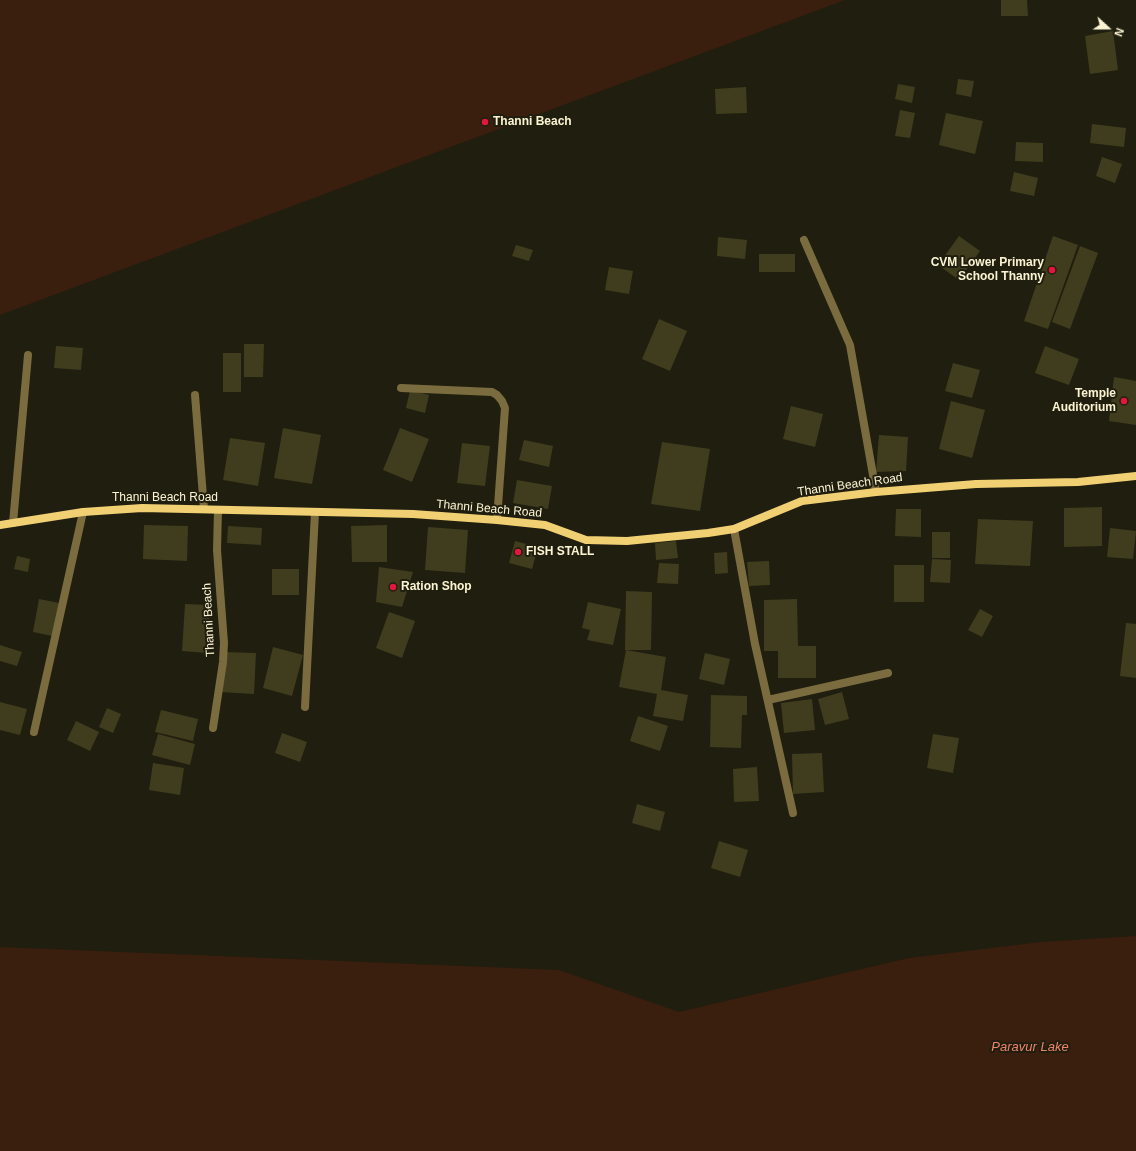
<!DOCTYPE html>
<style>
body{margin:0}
#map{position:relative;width:1136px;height:1151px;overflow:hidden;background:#201e0f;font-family:Helvetica,sans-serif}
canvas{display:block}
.north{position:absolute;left:1088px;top:8px;width:40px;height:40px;-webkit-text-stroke:3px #201e0f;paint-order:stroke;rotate:111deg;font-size:11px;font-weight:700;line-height:16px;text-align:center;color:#fbf4d3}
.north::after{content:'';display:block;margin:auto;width:14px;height:18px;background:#fbf4d3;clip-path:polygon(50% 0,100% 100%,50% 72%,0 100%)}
</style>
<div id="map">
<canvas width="1136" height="1151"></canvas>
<div class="north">N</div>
</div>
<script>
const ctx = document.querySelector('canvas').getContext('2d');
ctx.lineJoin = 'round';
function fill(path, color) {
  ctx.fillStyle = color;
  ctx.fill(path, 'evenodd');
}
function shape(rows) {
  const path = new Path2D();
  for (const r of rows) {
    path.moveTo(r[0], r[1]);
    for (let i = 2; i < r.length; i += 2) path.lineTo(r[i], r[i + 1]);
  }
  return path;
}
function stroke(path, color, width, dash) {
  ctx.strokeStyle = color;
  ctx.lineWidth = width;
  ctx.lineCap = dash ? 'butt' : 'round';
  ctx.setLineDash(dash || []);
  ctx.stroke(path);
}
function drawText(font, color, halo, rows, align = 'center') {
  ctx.font = font + ' Helvetica,sans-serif';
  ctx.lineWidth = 4;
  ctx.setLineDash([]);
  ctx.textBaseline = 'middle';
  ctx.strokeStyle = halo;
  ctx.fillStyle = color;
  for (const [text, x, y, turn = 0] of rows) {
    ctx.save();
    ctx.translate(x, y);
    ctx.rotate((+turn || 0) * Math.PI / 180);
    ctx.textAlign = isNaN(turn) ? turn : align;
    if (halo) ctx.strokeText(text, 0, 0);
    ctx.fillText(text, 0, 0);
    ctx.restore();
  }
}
const water = shape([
 [0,0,845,0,0,315],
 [1136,936,1136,1151,0,1151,0,947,559,970,679,1012,909,958,1041,942]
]);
const building = shape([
 [1001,0,1027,0,1028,16,1001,16],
 [1113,31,1118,70,1090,74,1085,36],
 [958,79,974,81,971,97,956,94],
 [898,84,915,87,912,103,895,99],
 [746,87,747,113,716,114,715,89],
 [900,110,915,113,910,138,895,136],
 [946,113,983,121,975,154,939,145],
 [1092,124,1126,128,1124,147,1090,143],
 [1016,142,1043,143,1043,162,1015,161],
 [1102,157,1122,164,1115,183,1096,176],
 [1014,172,1038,178,1034,196,1010,191],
 [959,236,980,251,959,280,938,265],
 [1053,236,1078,245,1048,329,1024,321],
 [718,237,747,240,745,259,717,256],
 [516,245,533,250,529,261,512,256],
 [1080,246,1098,253,1070,329,1052,322],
 [759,254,795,254,795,272,759,272],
 [609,267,633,271,629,294,605,290],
 [659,319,687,331,670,371,642,359],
 [244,344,264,344,263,377,244,377],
 [56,346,83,348,81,370,54,368],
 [1045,346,1079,359,1069,385,1035,373],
 [223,353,241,353,241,392,223,392],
 [953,363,980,370,972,398,945,391],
 [1114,377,1136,381,1136,425,1109,421],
 [410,390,429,395,425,413,406,408],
 [951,401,985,410,972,458,939,449],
 [791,406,823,414,815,447,783,439],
 [283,428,321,435,312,484,274,478],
 [400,428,429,439,412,482,383,470],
 [879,435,908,437,906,471,876,472],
 [230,438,265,443,258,486,223,480],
 [524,440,553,446,549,467,519,460],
 [662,442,710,449,700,511,651,504],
 [462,443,490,446,485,486,457,483],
 [517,480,552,486,548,509,513,503],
 [1102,507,1102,546,1064,547,1064,508],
 [896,509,921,509,921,537,895,536],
 [978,519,1033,521,1030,566,975,564],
 [144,525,188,526,187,561,143,559],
 [387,525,387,562,352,562,351,526],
 [228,526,262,528,261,545,227,543],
 [428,527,468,530,465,573,425,570],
 [1110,528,1136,531,1133,559,1107,557],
 [932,532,950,532,950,558,932,558],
 [515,541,538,547,532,569,509,563],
 [676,541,678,558,656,560,655,543],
 [727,552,728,573,715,574,714,553],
 [17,556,30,559,28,572,14,569],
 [932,559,951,560,950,583,930,582],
 [769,561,770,585,749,586,747,562],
 [659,563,679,564,678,584,657,583],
 [894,565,924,565,924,602,894,602],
 [379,567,413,572,402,607,376,602],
 [272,569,299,569,299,595,272,595],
 [626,591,652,592,651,650,625,650],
 [39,599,64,604,57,637,33,632],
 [797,599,798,646,816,646,816,678,778,678,778,651,764,651,764,600],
 [588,602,621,609,613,645,587,640,590,630,582,628],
 [185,604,210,605,207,653,182,651],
 [980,609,993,616,982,637,968,630],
 [389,612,415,621,402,658,376,648],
 [1126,623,1136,624,1136,678,1120,676],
 [0,645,22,652,17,666,0,661],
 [273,647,303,655,292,696,263,688],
 [626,650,666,657,661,690,688,695,683,721,653,716,657,694,619,687],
 [222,652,256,653,254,694,220,692],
 [705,653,730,659,724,685,699,679],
 [842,692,849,719,825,725,818,699],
 [711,695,747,696,747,715,742,715,741,748,710,747],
 [812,699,815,730,784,733,781,703],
 [0,702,27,709,20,735,0,730],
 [107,708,121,714,113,733,99,727],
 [161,710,198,719,193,741,155,732],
 [638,716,668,726,660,751,630,741],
 [76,721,99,732,90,751,67,740],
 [282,733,307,742,300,762,275,753],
 [158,734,195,744,190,765,152,755],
 [933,734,959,738,953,773,927,768],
 [822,753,824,792,793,794,792,754],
 [153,763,184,768,180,795,149,790],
 [757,767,759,801,734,802,733,769],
 [637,804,665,812,660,831,632,823],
 [719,841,748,850,740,877,711,868]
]);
const street = shape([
 [804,240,850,345,876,492],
 [401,388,492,392,497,395,502,401,505,408,497,520],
 [195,395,204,509],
 [13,523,28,355],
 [734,529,755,644,793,813],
 [768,700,888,673],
 [305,707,315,512],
 [213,728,223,662,224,643,217,550,218,510],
 [34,732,83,512]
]);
const secondary = shape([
 [0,525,83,512,142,508,413,514,497,520,545,525,586,540,627,541,708,533,734,529,802,501,876,492,976,484,1078,482,1136,476]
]);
const markers = [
 [485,122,4,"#e3173d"],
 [1052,270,4,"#e3173d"],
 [1124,401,4,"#e3173d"],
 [518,552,4,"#e3173d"],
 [393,587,4,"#e3173d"]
];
const poiNames = [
 ["Thanni Beach",493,122],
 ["CVM Lower Primary",1044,263,"right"],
 ["School Thanny",1044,277,"right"],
 ["Temple",1116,394,"right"],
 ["Auditorium",1116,408,"right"],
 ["FISH STALL",526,552],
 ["Ration Shop",401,587]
];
const streetNames = [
 ["Thanni Beach Road",850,485,-8],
 ["Thanni Beach Road",165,498],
 ["Thanni Beach Road",489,509,5],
 ["Thanni Beach",209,620,-93]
];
const waterNames = [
 ["Paravur Lake",1030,1047]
];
fill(water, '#3a1e0e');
fill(building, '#3f3d1d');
stroke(street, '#7b6c3f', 8);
stroke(secondary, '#f1d074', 8);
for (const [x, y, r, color] of markers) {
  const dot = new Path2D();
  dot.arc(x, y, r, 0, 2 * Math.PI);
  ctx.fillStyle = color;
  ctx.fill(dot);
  stroke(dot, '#201e0f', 1.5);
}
drawText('bold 12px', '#fbf4d3', '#201e0f', poiNames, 'left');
drawText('12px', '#fbf4d3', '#201e0f', streetNames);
drawText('italic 13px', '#f0836c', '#201e0f', waterNames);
</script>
